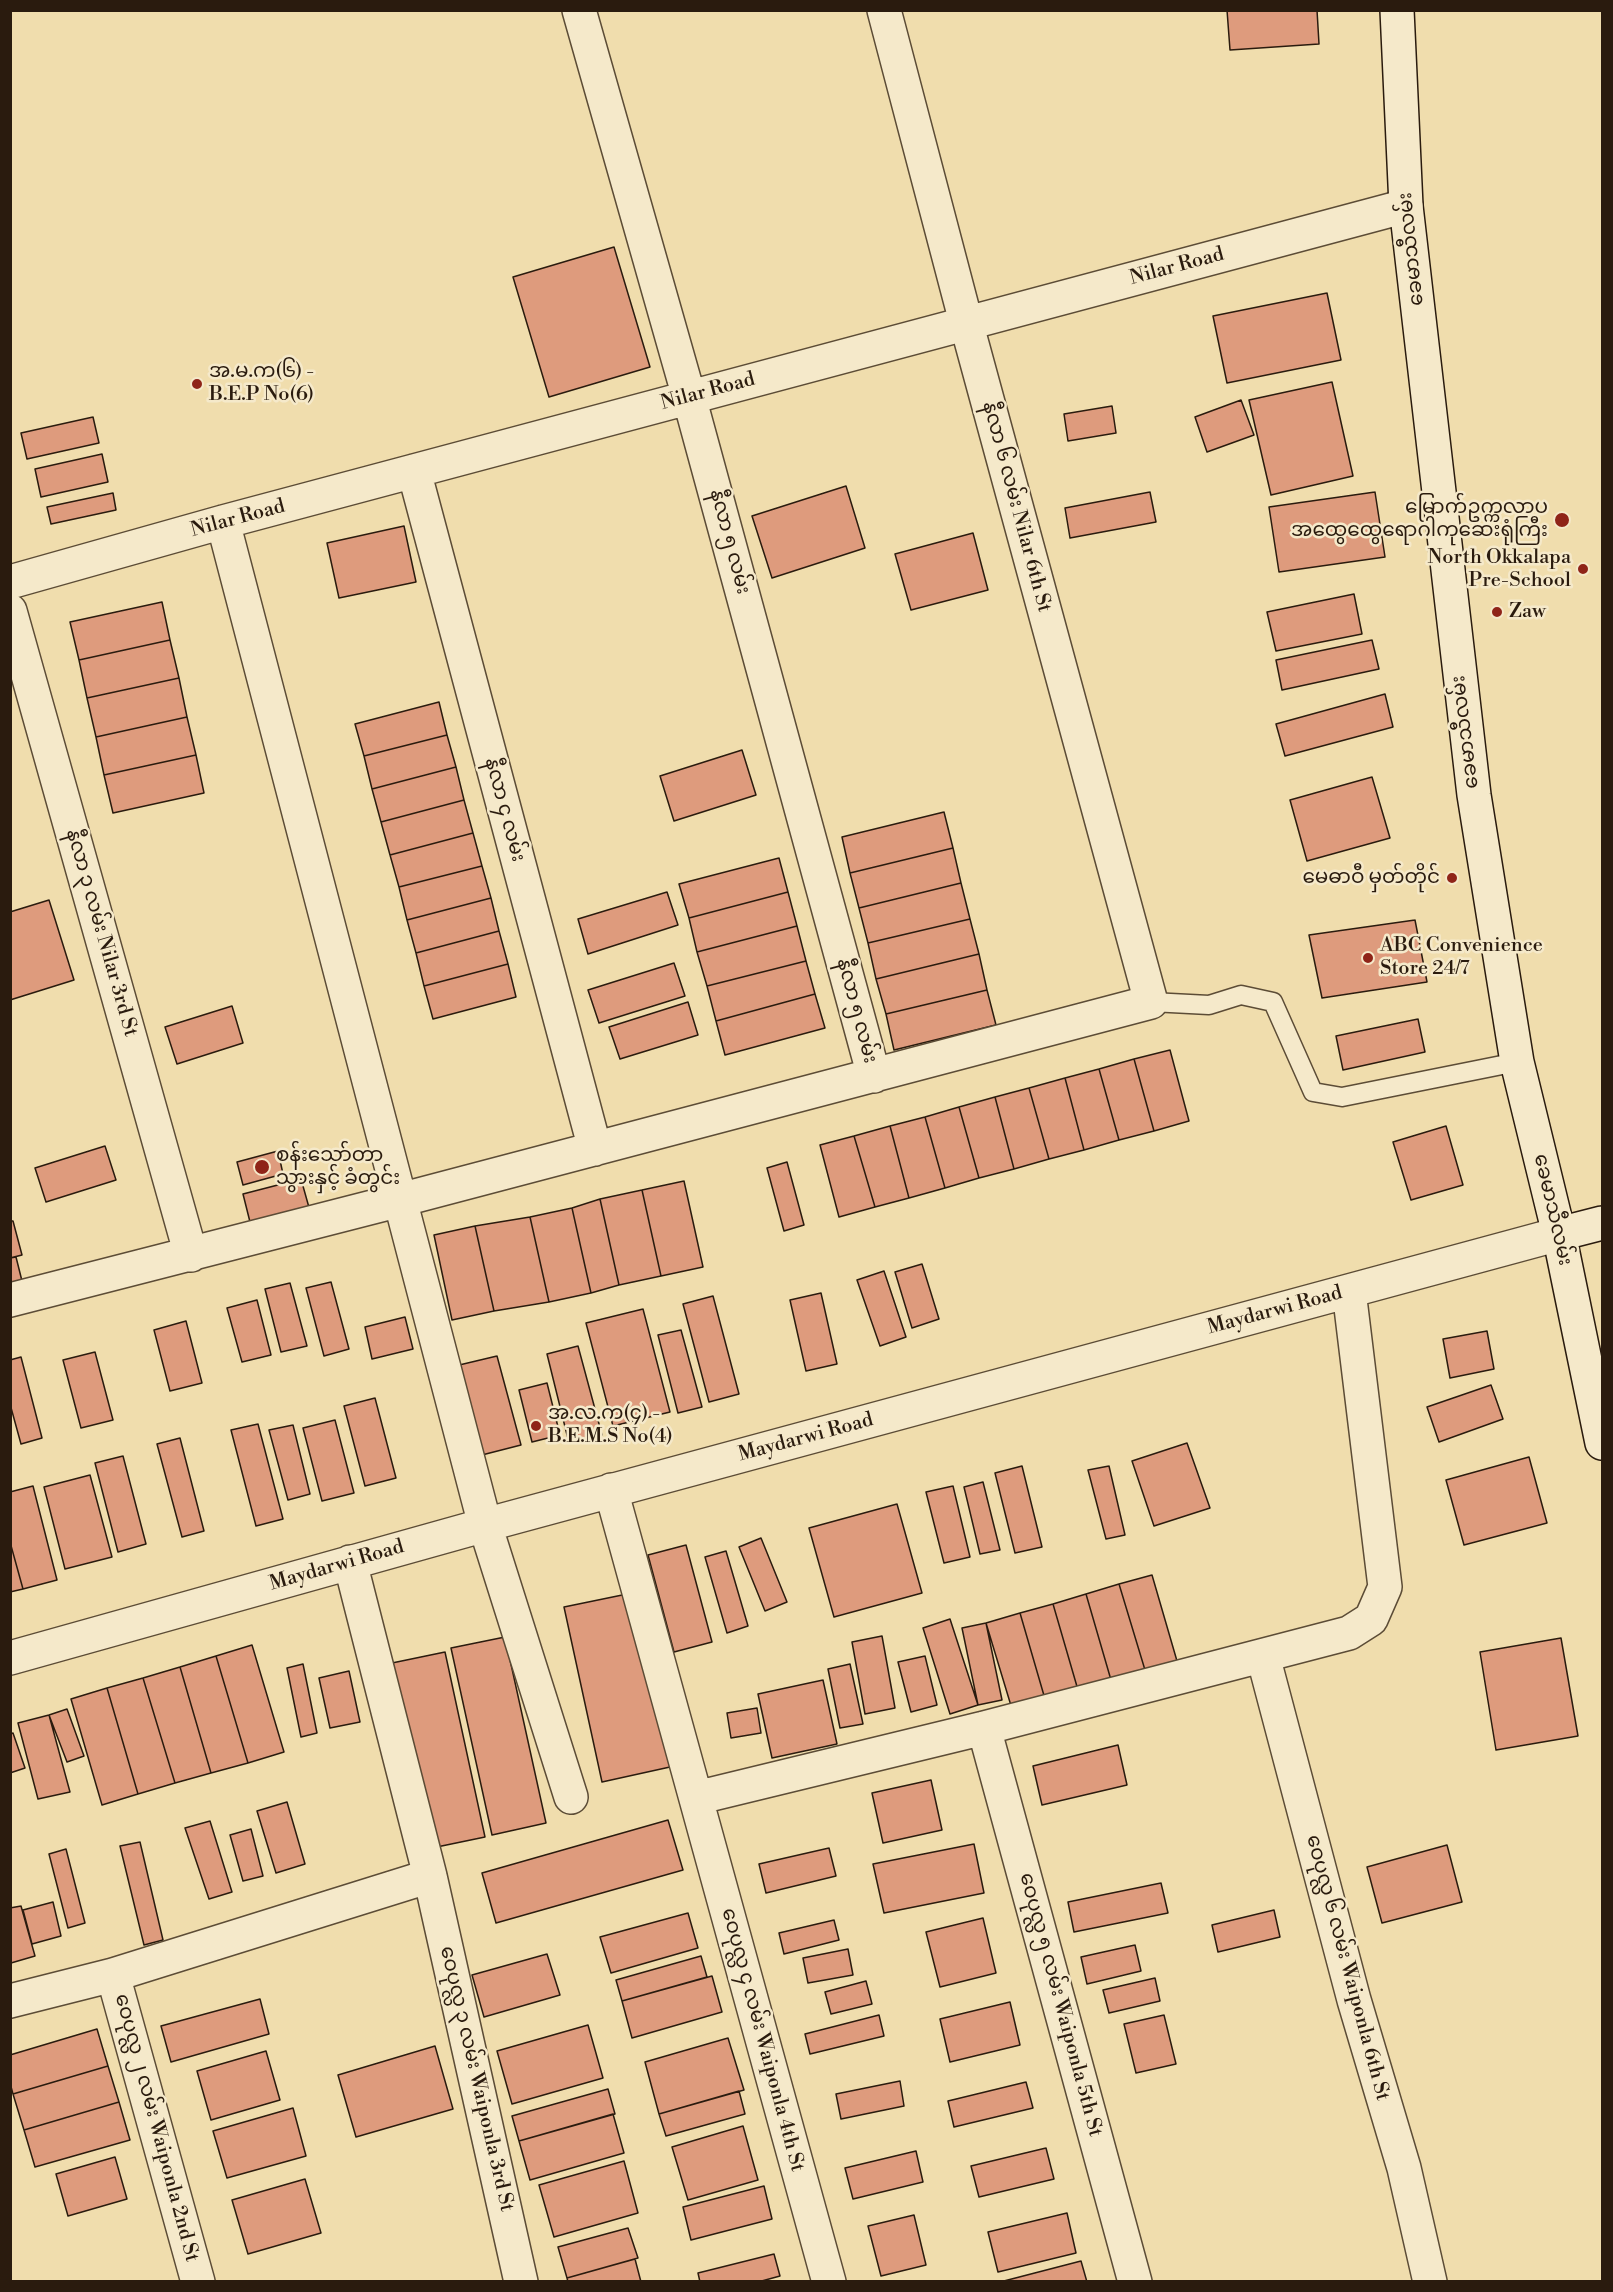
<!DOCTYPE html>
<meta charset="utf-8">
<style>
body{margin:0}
#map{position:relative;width:1613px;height:2292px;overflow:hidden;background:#f0ddad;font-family:"Libre Bodoni",serif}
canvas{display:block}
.frame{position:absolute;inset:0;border:12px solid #2a1b0e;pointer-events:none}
</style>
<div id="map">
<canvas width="1613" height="2292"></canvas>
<div class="frame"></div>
</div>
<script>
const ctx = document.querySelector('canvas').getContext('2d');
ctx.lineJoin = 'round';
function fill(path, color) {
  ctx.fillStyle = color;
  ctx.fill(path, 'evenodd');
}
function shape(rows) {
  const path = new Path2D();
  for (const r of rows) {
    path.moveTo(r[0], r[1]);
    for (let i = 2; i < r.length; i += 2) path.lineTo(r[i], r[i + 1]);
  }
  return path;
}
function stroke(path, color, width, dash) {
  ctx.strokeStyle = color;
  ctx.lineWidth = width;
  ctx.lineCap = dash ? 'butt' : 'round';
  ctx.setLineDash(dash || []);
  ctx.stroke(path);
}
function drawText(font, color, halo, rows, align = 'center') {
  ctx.font = font + ' "Libre Bodoni","Noto Sans Myanmar",serif';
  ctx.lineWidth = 5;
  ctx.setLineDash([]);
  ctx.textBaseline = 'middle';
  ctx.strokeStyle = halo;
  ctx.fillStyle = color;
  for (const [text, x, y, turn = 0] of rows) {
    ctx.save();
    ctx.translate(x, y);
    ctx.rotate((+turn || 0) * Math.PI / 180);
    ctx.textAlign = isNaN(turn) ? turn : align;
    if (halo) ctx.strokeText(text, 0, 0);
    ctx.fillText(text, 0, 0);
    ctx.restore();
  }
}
const building = shape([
 [1227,10,1317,10,1319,44,1230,50,1227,10],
 [614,247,650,367,549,397,513,277,614,247],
 [1327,293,1341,360,1227,383,1213,316,1327,293],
 [1332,382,1353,476,1271,495,1249,400,1332,382],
 [1241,400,1254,435,1207,452,1195,417,1241,400],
 [1112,406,1116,433,1068,441,1064,414,1112,406],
 [93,417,99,443,27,459,21,433,93,417],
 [102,454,108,482,41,497,35,469,102,454],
 [846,486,865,548,772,578,752,516,846,486],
 [1150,492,1156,522,1070,538,1065,508,1150,492],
 [1375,492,1385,557,1279,572,1269,507,1375,492],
 [113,493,116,510,51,524,47,507,113,493],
 [404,526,416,582,339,598,327,543,404,526],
 [973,533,988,590,911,610,895,554,973,533],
 [1354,594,1362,634,1276,651,1267,612,1354,594],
 [162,602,170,640,79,660,70,622,162,602],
 [170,640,179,678,87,698,79,660,170,640],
 [1372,640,1379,669,1282,690,1276,660,1372,640],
 [179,678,187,717,96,737,87,698,179,678],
 [1385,694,1393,727,1285,756,1276,724,1385,694],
 [439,702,447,735,364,756,355,724,439,702],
 [187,717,196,755,104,775,96,737,187,717],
 [447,735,456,767,372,789,364,756,447,735],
 [742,750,756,795,674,821,660,776,742,750],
 [196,755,204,793,113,813,104,775,196,755],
 [456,767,464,800,381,822,372,789,456,767],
 [1372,777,1390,838,1307,861,1290,800,1372,777],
 [464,800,473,833,390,855,381,822,464,800],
 [944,812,953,848,850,873,842,837,944,812],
 [473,833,482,866,399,887,390,855,473,833],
 [953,848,961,883,859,908,850,873,953,848],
 [779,858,788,892,689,918,679,884,779,858],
 [482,866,491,898,407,920,399,887,482,866],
 [961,883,970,919,868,943,859,908,961,883],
 [667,892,678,925,588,954,578,919,667,892],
 [788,892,797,926,697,952,689,918,788,892],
 [491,898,499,931,416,953,407,920,491,898],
 [49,900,74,980,10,1000,10,912,49,900],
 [970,919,979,954,876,979,868,943,970,919],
 [1415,920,1427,982,1322,998,1309,935,1415,920],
 [797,926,806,961,707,986,697,952,797,926],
 [499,931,508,964,424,986,416,953,499,931],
 [979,954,987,990,886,1014,876,979,979,954],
 [806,961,815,994,716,1021,707,986,806,961],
 [674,963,685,996,599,1023,588,990,674,963],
 [508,964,516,997,433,1019,424,986,508,964],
 [987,990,996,1025,894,1050,886,1014,987,990],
 [815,994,825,1028,725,1055,716,1021,815,994],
 [688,1002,698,1035,620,1059,609,1027,688,1002],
 [232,1006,243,1043,177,1064,165,1027,232,1006],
 [1418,1019,1425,1052,1343,1070,1336,1036,1418,1019],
 [1170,1050,1189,1121,1154,1131,1134,1059,1170,1050],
 [1134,1059,1154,1131,1119,1140,1099,1069,1134,1059],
 [1099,1069,1119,1140,1084,1150,1065,1078,1099,1069],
 [1065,1078,1084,1150,1049,1159,1029,1088,1065,1078],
 [1029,1088,1049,1159,1014,1169,995,1097,1029,1088],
 [995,1097,1014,1169,979,1178,959,1107,995,1097],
 [959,1107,979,1178,945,1188,925,1117,959,1107],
 [925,1117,945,1188,909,1198,890,1126,925,1117],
 [890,1126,909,1198,875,1207,854,1136,890,1126],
 [1446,1126,1463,1185,1411,1200,1393,1142,1446,1126],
 [854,1136,875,1207,839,1217,820,1145,854,1136],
 [105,1146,116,1180,46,1202,35,1168,105,1146],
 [278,1151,283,1174,243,1185,237,1162,278,1151],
 [787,1162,804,1225,784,1231,767,1168,787,1162],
 [301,1179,310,1211,251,1226,243,1194,301,1179],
 [684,1181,703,1267,661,1276,642,1190,684,1181],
 [642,1190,661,1276,619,1285,600,1199,642,1190],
 [600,1199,619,1285,591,1293,572,1208,600,1199],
 [572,1208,591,1293,549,1302,530,1217,572,1208],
 [530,1217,549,1302,494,1311,475,1226,530,1217],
 [10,1221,13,1221,22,1255,10,1258,10,1221],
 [475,1226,494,1311,452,1320,434,1235,475,1226],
 [16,1257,23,1285,10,1288,10,1258,16,1257],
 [922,1264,939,1319,912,1328,895,1272,922,1264],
 [884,1271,906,1337,880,1346,857,1280,884,1271],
 [331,1282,349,1349,324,1356,306,1288,331,1282],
 [290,1283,307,1346,281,1352,265,1289,290,1283],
 [821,1293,837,1364,806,1371,790,1300,821,1293],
 [713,1296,739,1394,709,1402,683,1304,713,1296],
 [257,1300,271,1355,242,1362,227,1308,257,1300],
 [643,1309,670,1412,613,1426,586,1323,643,1309],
 [405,1317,413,1349,372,1359,365,1327,405,1317],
 [186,1321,202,1383,170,1391,154,1330,186,1321],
 [681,1330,702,1407,678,1413,658,1335,681,1330],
 [1487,1331,1494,1369,1450,1378,1443,1339,1487,1331],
 [578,1346,602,1435,569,1443,547,1354,578,1346],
 [95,1352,113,1420,81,1428,63,1360,95,1352],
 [497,1356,521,1445,478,1456,455,1366,497,1356],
 [21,1357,42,1438,21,1444,10,1404,10,1360,21,1357],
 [547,1383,560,1435,532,1442,519,1390,547,1383],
 [1491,1385,1503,1419,1439,1442,1427,1407,1491,1385],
 [375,1398,396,1478,365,1486,344,1406,375,1398],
 [335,1420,354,1493,322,1501,303,1428,335,1420],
 [258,1424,283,1519,256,1526,231,1430,258,1424],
 [293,1425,310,1494,288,1500,269,1430,293,1425],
 [180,1438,204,1531,182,1537,157,1444,180,1438],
 [1187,1443,1210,1508,1154,1526,1132,1461,1187,1443],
 [123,1456,146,1544,118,1552,95,1463,123,1456],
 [1529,1457,1547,1523,1464,1545,1446,1480,1529,1457],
 [1022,1466,1042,1547,1015,1553,995,1473,1022,1466],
 [1109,1466,1125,1535,1106,1539,1088,1470,1109,1466],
 [90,1475,112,1557,65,1569,44,1487,90,1475],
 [983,1482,1000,1550,980,1554,964,1487,983,1482],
 [33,1486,57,1580,23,1589,10,1542,10,1492,33,1486],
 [953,1486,970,1557,944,1563,926,1492,953,1486],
 [897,1504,922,1593,834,1617,809,1528,897,1504],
 [761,1538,787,1602,765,1611,739,1547,761,1538],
 [10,1542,23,1589,10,1592,10,1542],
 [686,1545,712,1642,674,1652,648,1555,686,1545],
 [726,1551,748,1626,727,1633,705,1557,726,1551],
 [1152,1575,1177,1661,1145,1670,1119,1584,1152,1575],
 [1119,1584,1145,1670,1111,1680,1086,1594,1119,1584],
 [632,1593,670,1767,602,1782,564,1607,632,1593],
 [1086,1594,1111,1680,1078,1690,1053,1604,1086,1594],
 [1053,1604,1078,1690,1045,1699,1020,1613,1053,1604],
 [1020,1613,1045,1699,1012,1709,986,1623,1020,1613],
 [950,1619,978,1705,950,1714,923,1628,950,1619],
 [986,1623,1002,1700,978,1705,962,1628,986,1623],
 [882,1636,895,1708,865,1714,852,1642,882,1636],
 [505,1637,546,1823,492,1835,451,1648,505,1637],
 [1561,1638,1578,1736,1496,1750,1480,1652,1561,1638],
 [252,1645,284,1752,248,1763,216,1656,252,1645],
 [445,1652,485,1837,432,1848,392,1663,445,1652],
 [216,1656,248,1763,211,1773,180,1667,216,1656],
 [925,1656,937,1705,911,1712,898,1662,925,1656],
 [303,1664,317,1733,301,1737,287,1668,303,1664],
 [850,1664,863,1724,840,1728,828,1669,850,1664],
 [180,1667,211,1773,175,1783,143,1678,180,1667],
 [349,1671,360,1722,330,1728,319,1678,349,1671],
 [143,1678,175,1783,138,1794,107,1688,143,1678],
 [823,1680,837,1744,772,1758,758,1694,823,1680],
 [107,1688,138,1794,102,1805,71,1699,107,1688],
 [757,1708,761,1733,731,1738,727,1713,757,1708],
 [67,1709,84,1756,67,1762,49,1715,67,1709],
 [49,1715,70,1792,38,1799,18,1723,49,1715],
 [13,1733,25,1768,10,1773,10,1734,13,1733],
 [1118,1745,1127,1785,1042,1805,1033,1766,1118,1745],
 [931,1780,942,1830,883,1843,872,1793,931,1780],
 [287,1802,305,1864,276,1873,257,1811,287,1802],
 [668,1820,683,1870,496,1923,482,1873,668,1820],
 [210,1821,232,1892,209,1899,185,1828,210,1821],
 [251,1829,263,1876,243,1881,230,1835,251,1829],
 [140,1842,163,1940,144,1945,120,1846,140,1842],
 [974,1844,984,1893,884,1913,873,1864,974,1844],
 [1447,1845,1462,1902,1382,1923,1367,1867,1447,1845],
 [829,1848,836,1876,766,1893,759,1864,829,1848],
 [66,1849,85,1923,68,1928,49,1854,66,1849],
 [1161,1883,1168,1913,1074,1932,1068,1902,1161,1883],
 [53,1902,61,1936,32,1944,23,1910,53,1902],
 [21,1906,35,1956,11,1963,10,1908,21,1906],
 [1274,1910,1280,1937,1218,1952,1212,1925,1274,1910],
 [688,1913,698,1948,611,1973,600,1937,688,1913],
 [983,1918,996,1973,940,1987,926,1932,983,1918],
 [834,1920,839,1940,784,1954,779,1933,834,1920],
 [1135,1945,1141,1971,1087,1984,1081,1957,1135,1945],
 [848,1949,853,1975,808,1983,803,1958,848,1949],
 [547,1954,560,1995,484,2017,472,1975,547,1954],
 [701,1956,707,1977,622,2001,616,1980,701,1956],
 [712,1976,722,2012,632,2038,622,2001,712,1976],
 [1155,1978,1160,2001,1109,2013,1103,1990,1155,1978],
 [866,1981,872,2004,831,2014,825,1992,866,1981],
 [260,1999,269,2034,171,2062,161,2026,260,1999],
 [1010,2002,1020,2045,950,2062,940,2019,1010,2002],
 [879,2015,884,2036,810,2054,805,2034,879,2015],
 [1164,2015,1176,2064,1136,2073,1124,2024,1164,2015],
 [588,2025,603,2078,512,2104,497,2051,588,2025],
 [97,2029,108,2066,13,2094,10,2083,10,2055,97,2029],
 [728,2038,744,2090,659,2114,645,2062,728,2038],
 [435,2046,453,2109,356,2137,338,2075,435,2046],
 [266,2051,280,2100,211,2120,197,2071,266,2051],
 [108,2066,119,2102,24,2130,13,2094,108,2066],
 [900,2081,904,2106,841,2119,836,2094,900,2081],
 [1026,2082,1033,2108,954,2127,948,2101,1026,2082],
 [608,2089,615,2114,519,2141,512,2116,608,2089],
 [739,2091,745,2114,666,2136,659,2114,739,2091],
 [119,2102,130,2140,35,2167,24,2130,119,2102],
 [293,2108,306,2156,227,2178,213,2131,293,2108],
 [613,2114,624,2153,530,2180,519,2141,613,2114],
 [743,2126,758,2180,688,2200,672,2147,743,2126],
 [1046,2148,1054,2179,979,2197,971,2166,1046,2148],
 [916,2151,923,2182,853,2199,845,2168,916,2151],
 [115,2157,127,2199,68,2216,56,2174,115,2157],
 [624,2161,638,2213,554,2237,539,2185,624,2161],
 [305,2179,321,2233,248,2254,232,2200,305,2179],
 [764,2186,772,2219,691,2240,683,2207,764,2186],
 [1067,2213,1076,2253,998,2272,988,2232,1067,2213],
 [914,2215,926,2265,881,2276,868,2226,914,2215],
 [628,2228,638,2258,567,2278,558,2247,628,2228],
 [774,2254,780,2276,758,2282,700,2282,698,2273,774,2254],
 [635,2259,641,2282,568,2282,567,2278,635,2259],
 [1081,2261,1087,2282,1000,2282,1081,2261]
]);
const lane = shape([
 [1151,1002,1209,1005,1241,995,1273,1002,1313,1092,1342,1097,1517,1062]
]);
const street = shape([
 [579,10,689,397,874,1076],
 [414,471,595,1149],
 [223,522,485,1525,571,1797],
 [10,582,223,522,1406,206],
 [10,611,191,1255],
 [10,1300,400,1200,1151,1002,966,322,884,10],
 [611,1490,829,2282],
 [350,1562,430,1876,521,2282],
 [1263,1656,1354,2000,1404,2168,1430,2282],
 [10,1658,485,1525,1559,1234],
 [984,1728,1135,2282],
 [696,1798,984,1728,1349,1633,1371,1619,1385,1587,1349,1291],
 [113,1975,198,2282],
 [10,2001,113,1975,430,1876]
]);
const secondary = shape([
 [1397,10,1406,206,1474,795,1517,1062,1559,1234,1602,1443],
 [1559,1234,1602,1223]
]);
const markers = [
 [197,384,6,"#8f2418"],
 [1562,520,8,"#8f2418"],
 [1583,569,6,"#8f2418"],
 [1497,612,6,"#8f2418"],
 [1452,878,6,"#8f2418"],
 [1368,958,6,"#8f2418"],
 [262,1167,8,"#8f2418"],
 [536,1426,6,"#8f2418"]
];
const streetNames = [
 ["ခေမာသီလမ်း",1412,249,-96],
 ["Nilar Road",1177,267,-15],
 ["Nilar Road",708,392,-15],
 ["နီလာ ၆ လမ်း Nilar 6th St",1016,507,75],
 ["Nilar Road",238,519,-15],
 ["နီလာ ၅ လမ်း",729,542,75],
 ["ခေမာသီလမ်း",1466,732,-97],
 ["နီလာ ၄ လမ်း",504,810,75],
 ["နီလာ ၃ လမ်း Nilar 3rd St",101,933,74],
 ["နီလာ ၅ လမ်း",856,1011,75],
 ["ခေမာသီလမ်း",1552,1210,77],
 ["Maydarwi Road",1275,1311,-15],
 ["Maydarwi Road",806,1438,-15],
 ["Maydarwi Road",337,1566,-16],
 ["ဝေပုလ္လ ၆ လမ်း Waiponla 6th St",1347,1968,75],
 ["ဝေပုလ္လ ၅ လမ်း Waiponla 5th St",1060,2005,75],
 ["ဝေပုလ္လ ၄ လမ်း Waiponla 4th St",762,2040,75],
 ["ဝေပုလ္လ ၃ လမ်း Waiponla 3rd St",476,2079,77],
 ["ဝေပုလ္လ ၂ လမ်း Waiponla 2nd St",156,2128,75]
];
const poiNames = [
 ["အ.မ.က(၆) -",209,372],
 ["B.E.P No(6)",209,395],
 ["မြောက်ဥက္ကလာပ",1548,508,"right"],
 ["အထွေထွေရောဂါကုဆေးရုံကြီး",1548,531,"right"],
 ["North Okkalapa",1571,558,"right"],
 ["Pre-School",1571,581,"right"],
 ["Zaw",1509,612],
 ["မေဓာဝီ မှတ်တိုင်",1440,878,"right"],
 ["ABC Convenience",1380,946],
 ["Store 24/7",1380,969],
 ["စန်းသော်တာ",276,1156],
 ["သွားနှင့် ခံတွင်း",276,1179],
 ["အ.လ.က(၄) -",548,1414],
 ["B.E.M.S No(4)",548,1437]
];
fill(building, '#de9b7d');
stroke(building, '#2a1b0e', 1.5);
stroke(lane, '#5c4c36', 21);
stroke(street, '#5c4c36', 36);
stroke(secondary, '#2a1b0e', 36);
stroke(lane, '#f5e9ca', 18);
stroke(street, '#f5e9ca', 33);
stroke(secondary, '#f5e9ca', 33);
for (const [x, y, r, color] of markers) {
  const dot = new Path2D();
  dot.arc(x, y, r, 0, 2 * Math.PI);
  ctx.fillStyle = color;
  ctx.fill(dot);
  stroke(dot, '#f5e9ca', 2);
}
drawText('20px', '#2a1b0e', '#f5e9ca', streetNames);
drawText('20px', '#2a1b0e', '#f5e9ca', poiNames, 'left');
</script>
